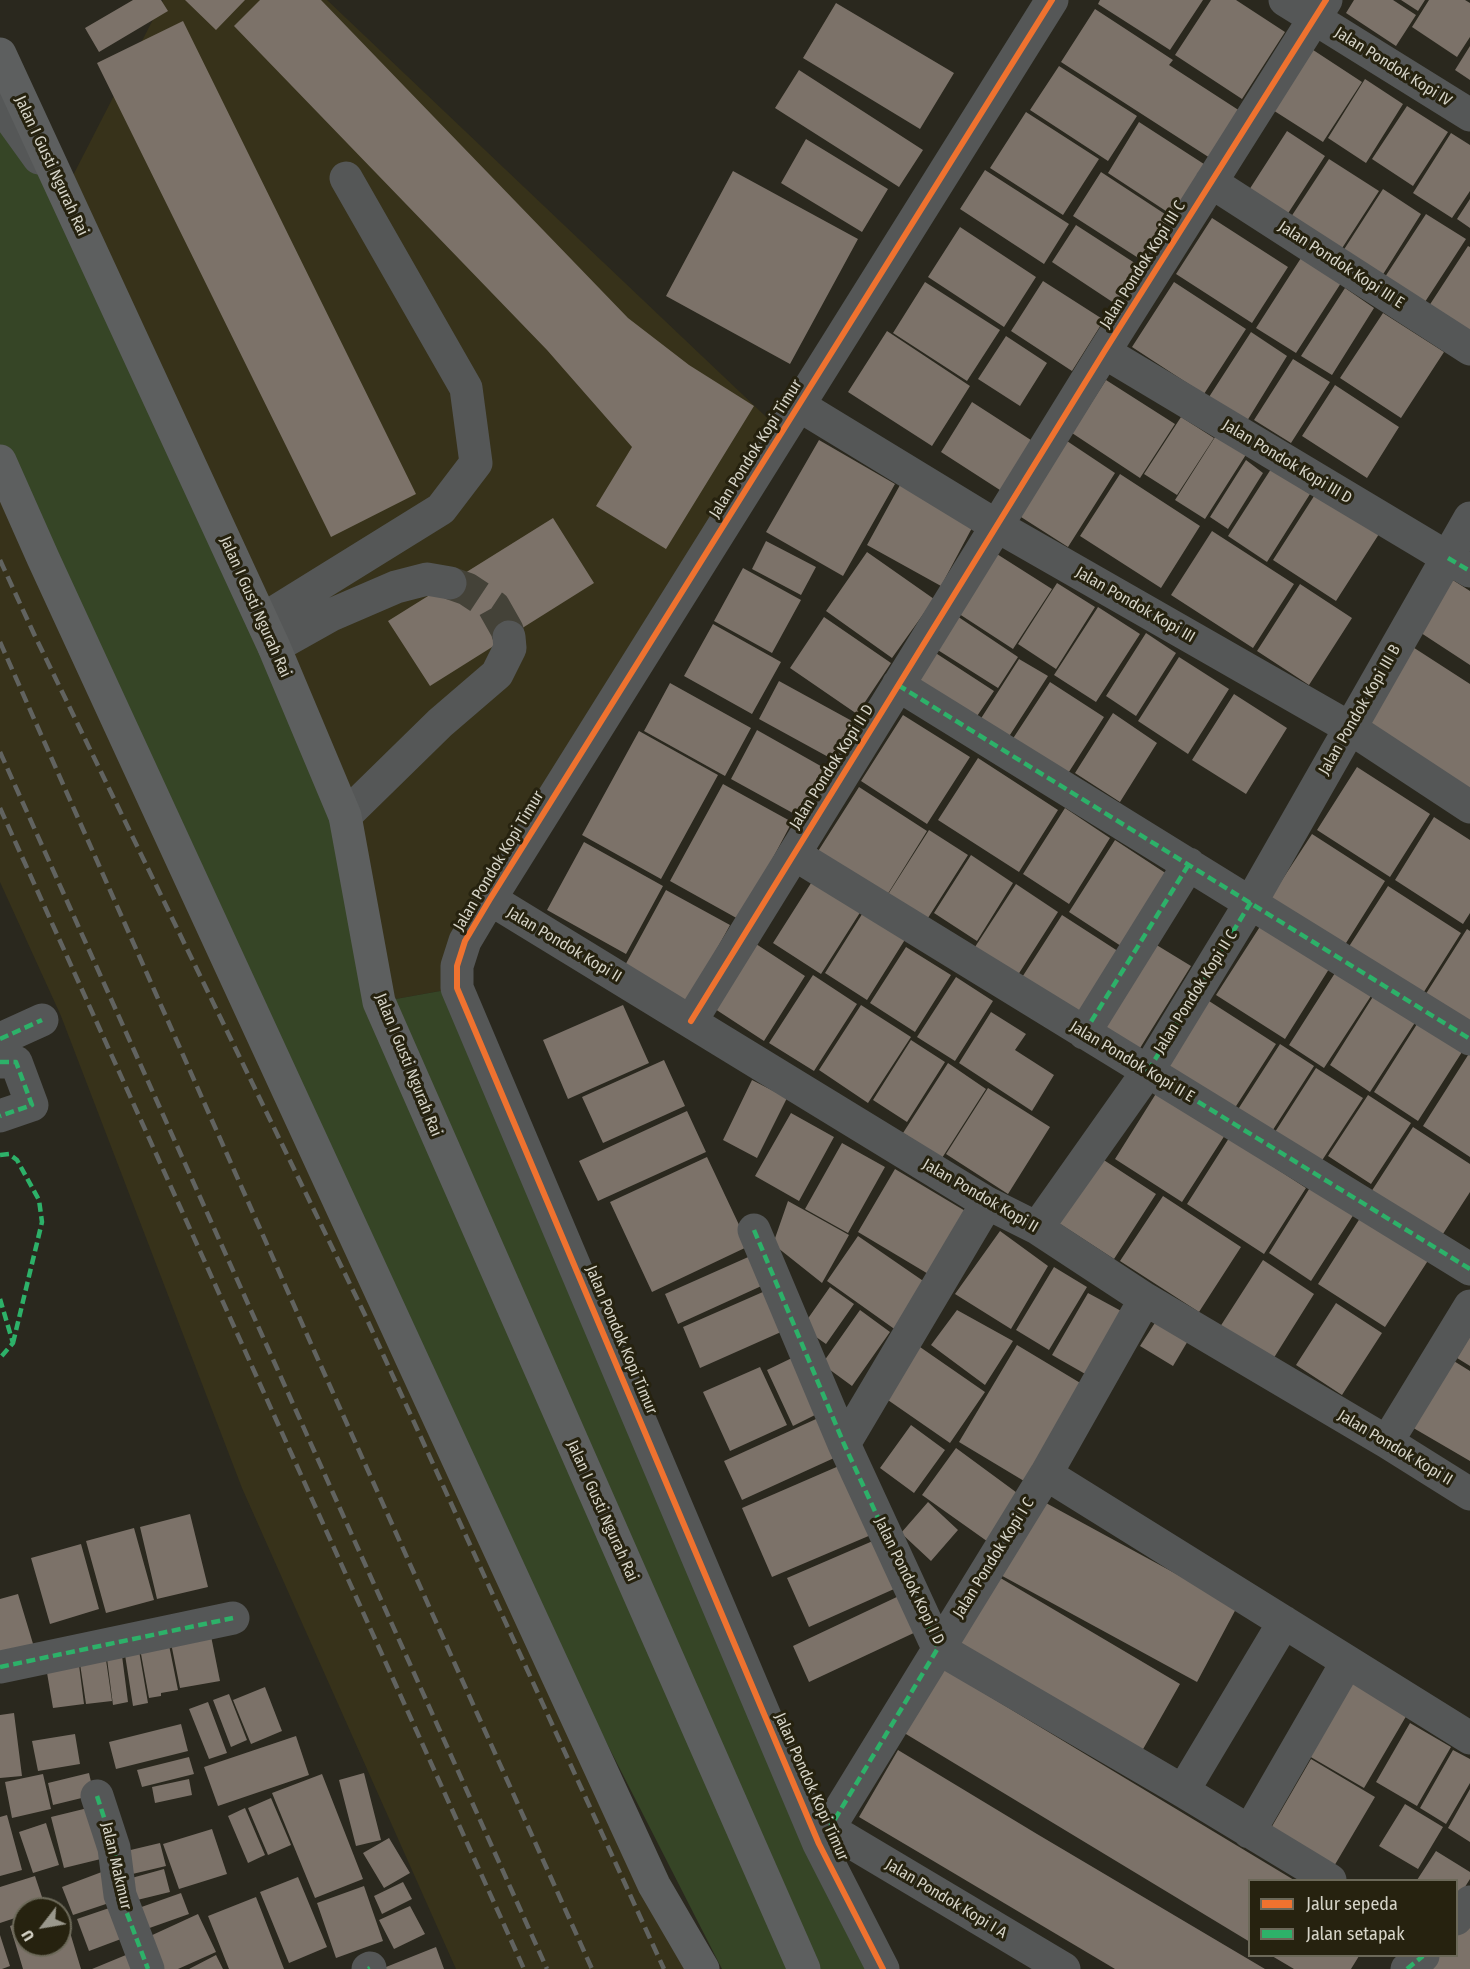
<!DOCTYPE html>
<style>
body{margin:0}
#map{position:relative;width:1470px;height:1969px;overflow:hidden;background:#2a281e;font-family:"Fira Sans Condensed",sans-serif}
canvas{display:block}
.legend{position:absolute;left:1248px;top:1879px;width:210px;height:78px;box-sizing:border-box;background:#26220f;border:2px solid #6c6959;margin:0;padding:8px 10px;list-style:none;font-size:18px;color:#d6d4c8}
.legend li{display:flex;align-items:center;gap:12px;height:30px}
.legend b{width:30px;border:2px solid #6c6959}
.north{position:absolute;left:12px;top:1897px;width:60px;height:60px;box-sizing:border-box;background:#26220f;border:2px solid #6c6959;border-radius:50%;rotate:239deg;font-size:16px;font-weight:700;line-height:24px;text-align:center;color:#d6d4c8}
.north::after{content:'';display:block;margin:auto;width:21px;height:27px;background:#9a988c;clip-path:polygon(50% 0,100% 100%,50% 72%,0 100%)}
</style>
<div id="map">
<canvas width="1470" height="1969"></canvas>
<ul class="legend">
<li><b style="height:8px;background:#ef722f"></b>Jalur sepeda</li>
<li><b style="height:8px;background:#2db169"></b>Jalan setapak</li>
</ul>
<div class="north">U</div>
</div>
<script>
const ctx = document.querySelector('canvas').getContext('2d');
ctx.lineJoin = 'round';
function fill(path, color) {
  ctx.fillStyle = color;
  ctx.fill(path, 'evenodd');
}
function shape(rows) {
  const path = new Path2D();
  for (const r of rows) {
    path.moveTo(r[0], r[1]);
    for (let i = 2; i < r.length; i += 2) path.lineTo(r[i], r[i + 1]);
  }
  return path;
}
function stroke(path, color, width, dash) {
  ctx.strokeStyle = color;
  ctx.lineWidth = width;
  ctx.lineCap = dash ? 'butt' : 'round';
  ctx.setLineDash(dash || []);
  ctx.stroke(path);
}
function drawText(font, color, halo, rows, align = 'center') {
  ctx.font = font + ' "Fira Sans Condensed",sans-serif';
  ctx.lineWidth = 6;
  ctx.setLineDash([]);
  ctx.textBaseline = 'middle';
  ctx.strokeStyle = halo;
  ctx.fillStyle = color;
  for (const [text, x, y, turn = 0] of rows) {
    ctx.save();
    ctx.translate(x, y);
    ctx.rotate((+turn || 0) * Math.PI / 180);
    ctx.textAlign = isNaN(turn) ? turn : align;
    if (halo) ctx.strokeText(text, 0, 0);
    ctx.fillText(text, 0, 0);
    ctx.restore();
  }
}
const built = shape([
 [163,0,327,0,782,432,490,899,457,988,379,1002,64,193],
 [0,463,536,1628,717,1969,456,1969,242,1488,61,1016,0,882]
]);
const green = shape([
 [0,104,64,193,345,816,379,1002,457,988,883,1969,722,1969,423,1383,0,463]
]);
const building = shape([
 [133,0,161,0,168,11,99,52,85,28],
 [185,0,245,0,216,30],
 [260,0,321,0,628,318,689,365,754,406,666,549,596,506,632,447,547,350,234,26],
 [1100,0,1203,0,1170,50,1098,4],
 [1211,0,1236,0,1285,32,1242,99,1175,55],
 [1354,0,1393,0,1416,15,1396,46,1346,13],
 [1401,0,1425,0,1418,11],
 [1429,0,1465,0,1470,3,1470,37,1457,57,1412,27],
 [836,3,954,73,920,129,803,58],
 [1095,9,1173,60,1169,65,1240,111,1210,158,1061,62],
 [183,21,416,494,331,537,97,63],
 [1304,44,1362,82,1323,142,1265,105],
 [1470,46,1470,80,1455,70],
 [1059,66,1137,116,1108,161,1030,110],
 [799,70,923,150,899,187,775,108],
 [1365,79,1403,104,1366,163,1328,138],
 [1407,106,1448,132,1413,186,1372,159],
 [1026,112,1099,159,1063,215,990,168],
 [1139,122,1207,166,1175,217,1108,173],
 [1287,131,1325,156,1287,215,1249,190],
 [1451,133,1470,145,1470,191,1452,218,1413,193],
 [806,139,888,189,862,232,781,183],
 [1329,159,1379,191,1337,256,1287,223],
 [985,170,1069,224,1044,264,960,209],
 [733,171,858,239,790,364,666,296],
 [1101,172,1171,218,1143,261,1073,216],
 [1383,189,1421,214,1382,276,1343,251],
 [1470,199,1470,228,1457,219],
 [1426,214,1466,239,1423,305,1383,280],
 [1212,218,1288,267,1252,323,1176,274],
 [1076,225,1144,269,1120,307,1052,262],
 [960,227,1036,277,1004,327,928,277],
 [1468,246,1470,247,1470,337,1427,309],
 [1301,258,1341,283,1296,353,1256,328],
 [1043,281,1104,320,1072,371,1011,331],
 [925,282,1000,330,967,381,893,333],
 [1174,282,1246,329,1204,394,1132,347],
 [1345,288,1374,308,1332,375,1301,356],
 [1383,313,1444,352,1401,418,1340,378],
 [887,331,970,386,932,446,848,392],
 [1251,332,1287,356,1247,421,1209,397],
 [1006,336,1047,363,1020,406,978,379],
 [1293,359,1330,382,1291,443,1254,420],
 [1106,380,1175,424,1140,478,1072,433],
 [1335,385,1399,427,1367,478,1302,436],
 [972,402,1034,442,1003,492,941,452],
 [1181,417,1214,438,1177,495,1144,474],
 [1217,434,1247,453,1205,519,1175,500],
 [1058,435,1115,473,1068,547,1010,510],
 [819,440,895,484,843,576,766,532],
 [1246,460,1263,473,1228,529,1210,517],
 [1271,469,1310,494,1267,562,1228,536],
 [1120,474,1200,526,1161,588,1080,536],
 [900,485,973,526,941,586,867,545],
 [1316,493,1379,534,1336,601,1273,560],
 [553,518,594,583,430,686,388,621],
 [1212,531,1294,584,1253,648,1171,595],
 [766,541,816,567,801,595,752,569],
 [989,549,1052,589,1013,649,950,608],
 [867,552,934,599,892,658,826,611],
 [743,568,801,600,772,653,714,621],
 [1448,577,1470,591,1470,665,1415,629],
 [1057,583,1095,607,1056,669,1018,644],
 [1300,584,1352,618,1309,685,1257,651],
 [1098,607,1140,634,1096,702,1054,675],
 [954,614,1018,657,998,688,933,647],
 [824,617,891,663,857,714,790,668],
 [713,624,781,662,752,714,684,676],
 [1146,633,1176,653,1136,716,1106,696],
 [1405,642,1470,684,1470,795,1356,720],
 [931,650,994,691,971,725,909,685],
 [1179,657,1229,689,1188,754,1138,721],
 [1019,659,1048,676,1008,738,980,720],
 [779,681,852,721,832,759,759,719],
 [1050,682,1104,717,1067,775,1012,740],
 [670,683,751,728,725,776,644,731],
 [1234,694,1287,728,1246,794,1192,760],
 [1113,713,1157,743,1120,802,1075,773],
 [903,715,970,757,927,824,861,781],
 [757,730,826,769,800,817,731,779],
 [639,731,718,775,661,879,582,835],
 [978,758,1058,810,1019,872,938,820],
 [1357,767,1430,814,1390,877,1317,830],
 [723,784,792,822,740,920,670,881],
 [859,787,927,831,884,900,815,856],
 [1065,808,1110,838,1069,904,1023,874],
 [1434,817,1470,840,1470,913,1463,924,1395,880],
 [929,830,968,855,926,921,887,896],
 [1312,834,1385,881,1341,951,1267,903],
 [1115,840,1170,876,1124,948,1069,912],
 [584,842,663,886,626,954,547,910],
 [971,855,1013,883,977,941,934,913],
 [813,880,861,911,821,974,773,943],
 [1016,884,1058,912,1016,978,973,950],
 [1388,886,1461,933,1422,995,1348,948],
 [666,890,730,925,686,1005,623,969],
 [864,911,906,938,867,1000,825,973],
 [1062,915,1124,955,1082,1022,1019,982],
 [1261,925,1329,969,1285,1039,1216,995],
 [1467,929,1470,931,1470,1031,1422,1000],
 [1150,941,1191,966,1137,1053,1097,1028],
 [753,942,805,976,764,1041,712,1007],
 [906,947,951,975,915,1032,870,1003],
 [1335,973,1371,996,1324,1068,1289,1045],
 [813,975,857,1004,814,1071,769,1043],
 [956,977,993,1001,955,1061,917,1037],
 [1374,995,1416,1021,1370,1092,1330,1065],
 [1209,1001,1276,1044,1231,1114,1164,1071],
 [623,1005,649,1063,568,1099,543,1040],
 [861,1005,911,1037,868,1103,819,1070],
 [991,1012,1026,1034,1015,1050,1054,1075,1032,1111,959,1063],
 [1417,1024,1462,1052,1418,1121,1374,1092],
 [911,1040,945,1062,907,1122,873,1100],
 [1280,1044,1314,1066,1269,1136,1235,1114],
 [1470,1052,1470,1157,1423,1126],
 [664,1060,685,1106,603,1143,582,1097],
 [948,1063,986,1089,942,1158,903,1133],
 [1316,1068,1363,1098,1321,1162,1275,1132],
 [752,1080,787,1098,757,1158,723,1140],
 [988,1088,1050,1127,1008,1194,946,1154],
 [1157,1092,1225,1135,1182,1202,1115,1159],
 [1368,1095,1411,1123,1371,1184,1328,1156],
 [687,1111,706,1152,598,1201,579,1161],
 [791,1113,834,1137,799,1201,755,1176],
 [1413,1127,1470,1164,1470,1192,1441,1237,1371,1192],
 [1229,1138,1306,1188,1264,1254,1187,1204],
 [842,1143,885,1167,848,1233,805,1209],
 [1093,1153,1156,1194,1114,1259,1051,1218],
 [707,1157,749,1246,652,1292,610,1202],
 [895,1169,972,1215,935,1278,858,1232],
 [1311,1186,1354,1214,1311,1281,1269,1253],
 [1163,1196,1241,1247,1199,1312,1120,1261],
 [788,1201,849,1235,822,1283,773,1244],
 [1362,1215,1429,1259,1385,1327,1318,1284],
 [1000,1231,1048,1266,1011,1329,955,1294],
 [858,1236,932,1287,900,1333,827,1281],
 [755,1254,768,1283,678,1324,665,1294],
 [1263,1260,1314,1294,1270,1364,1218,1330],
 [1054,1267,1087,1287,1049,1350,1016,1330],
 [830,1287,854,1304,826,1344,802,1327],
 [772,1288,790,1328,700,1368,683,1327],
 [1088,1293,1123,1312,1087,1375,1052,1355],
 [1336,1303,1382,1333,1342,1395,1296,1365],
 [860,1310,890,1332,852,1386,822,1364],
 [957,1310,1013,1341,985,1385,931,1345],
 [1160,1315,1192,1334,1173,1366,1140,1346],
 [1470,1336,1470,1366,1457,1358],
 [1017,1345,1082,1384,1024,1481,959,1442],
 [920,1347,985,1392,950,1443,885,1398],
 [794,1357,821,1412,793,1426,767,1370],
 [1449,1358,1470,1371,1470,1461,1410,1426],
 [760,1367,787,1425,730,1451,703,1392],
 [827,1414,845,1453,742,1500,724,1461],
 [911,1425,945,1450,914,1493,880,1468],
 [956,1448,1024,1498,991,1544,922,1495],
 [848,1462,878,1532,772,1577,742,1508],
 [1035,1497,1237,1607,1197,1682,995,1572],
 [928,1502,958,1530,931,1561,901,1533],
 [190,1514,208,1587,157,1599,140,1527],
 [134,1528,154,1600,106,1613,86,1541],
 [882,1537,903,1585,809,1627,787,1578],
 [81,1544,99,1609,50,1624,31,1558],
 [992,1573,1180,1684,1138,1758,950,1646],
 [18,1594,34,1647,0,1657,0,1599],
 [901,1595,918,1631,809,1682,793,1646],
 [209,1626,220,1681,180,1688,169,1633],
 [167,1635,178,1690,161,1693,161,1696,149,1698,139,1643],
 [137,1639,148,1703,133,1706,123,1642],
 [121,1648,128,1702,113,1705,106,1651],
 [105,1653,112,1701,86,1704,79,1657],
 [78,1657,84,1704,53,1708,45,1661],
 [939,1666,1294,1880,1250,1880,1250,1942,901,1731],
 [1353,1681,1408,1713,1364,1788,1309,1756],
 [265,1687,282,1731,251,1744,233,1700],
 [229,1694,247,1740,231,1747,213,1700],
 [208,1702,227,1753,209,1759,189,1709],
 [14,1713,22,1776,0,1778,0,1715],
 [1410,1723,1451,1747,1417,1806,1376,1782],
 [181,1724,188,1751,116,1769,109,1742],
 [75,1734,80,1764,38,1771,32,1741],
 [296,1736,309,1775,218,1806,204,1767],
 [898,1750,1037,1834,1265,1969,1115,1969,930,1859,859,1817],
 [1453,1750,1470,1759,1470,1783,1446,1824,1420,1808],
 [189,1757,194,1774,142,1787,137,1770],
 [1311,1759,1375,1797,1330,1873,1267,1835],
 [89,1773,94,1795,53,1805,48,1783],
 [364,1773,381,1840,356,1846,339,1780],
 [43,1774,51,1809,12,1818,5,1782],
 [322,1774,363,1879,315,1898,272,1793],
 [189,1779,192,1795,155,1803,152,1787],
 [1470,1789,1470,1842,1448,1828],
 [271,1798,291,1845,268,1855,248,1808],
 [1405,1804,1443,1827,1418,1869,1379,1846],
 [96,1806,109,1857,64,1868,51,1817],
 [245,1808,265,1855,248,1863,228,1816],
 [7,1815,22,1870,0,1876,0,1817],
 [46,1823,59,1865,33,1873,19,1832],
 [212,1829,227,1874,179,1889,163,1844],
 [389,1838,410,1873,384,1888,363,1853],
 [160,1843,166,1866,124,1876,118,1853],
 [1436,1851,1470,1872,1470,1879,1456,1901,1456,1880,1417,1880],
 [164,1869,170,1892,133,1901,128,1879],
 [107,1870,118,1900,73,1915,62,1887],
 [35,1876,46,1909,24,1909,24,1915,0,1923,0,1887],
 [298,1877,327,1947,289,1963,260,1892],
 [403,1882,412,1899,382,1914,374,1896],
 [364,1886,383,1941,336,1958,317,1903],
 [181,1893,189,1914,141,1931,133,1910],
 [256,1897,284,1969,229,1969,208,1916],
 [118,1905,129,1936,89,1951,77,1919],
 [410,1906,425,1934,394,1949,379,1920],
 [63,1909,81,1969,23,1969,10,1926,24,1921,24,1945,60,1945,60,1910],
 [198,1914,216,1952,178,1969,162,1969,148,1937],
 [1470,1916,1470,1969,1411,1969,1426,1956,1456,1956,1456,1928],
 [0,1935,10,1966,2,1969,0,1969],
 [436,1947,444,1969,381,1969],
 [138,1950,146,1969,92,1969],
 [216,1955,223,1969,189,1969],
 [1272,1956,1359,1956,1351,1969,1294,1969]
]);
const minorTunnel = shape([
 [450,583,467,589,494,607,507,630,509,637]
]);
const minor = shape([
 [1285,0,1470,115],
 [0,104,39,158],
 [1211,182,1470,349],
 [1104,352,1470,571],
 [800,406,997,526,1350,728,1470,807],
 [262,620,441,509,476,463,466,388,346,178],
 [274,647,331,615,396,587,427,579,450,583],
 [898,685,1470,1039],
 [345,816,440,723,497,674,510,648,509,637],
 [794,854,1470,1269],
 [490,899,987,1203,1037,1228,1145,1299,1387,1442,1470,1494],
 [691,1021,1104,352,1326,0],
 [1084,1033,1189,864],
 [0,1039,42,1020],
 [0,1062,16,1062,32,1105,0,1116],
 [1037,1228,1148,1071,1251,902,1470,518],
 [754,1230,844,1444,938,1648,1183,1791,1330,1880],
 [1387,1442,1470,1306],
 [844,1444,987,1203],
 [1046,1474,1470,1738],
 [0,1667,233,1618],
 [1183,1791,1284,1622],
 [97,1796,114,1848,120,1895,148,1969],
 [829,1829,1064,1969],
 [1249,1832,1347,1662],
 [819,1844,1046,1474,1145,1299],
 [1456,1919,1470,1902],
 [368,1969,370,1968],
 [883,1969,819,1844,457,988,457,966,465,941,490,899,1052,0],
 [1407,1969,1423,1956]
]);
const major = shape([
 [0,54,274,647,345,816,379,1002,804,1969],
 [0,461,43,558,654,1885,703,1969]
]);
const rail = shape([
 [0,560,34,634,365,1315,664,1969],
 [0,642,312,1346,592,1969],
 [0,752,547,1969],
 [0,808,524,1969]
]);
const quiet = shape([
 [1448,558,1470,571],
 [898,685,1470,1039],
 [1251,902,1148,1071,1470,1269],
 [1084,1033,1189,864],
 [0,1039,42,1020],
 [0,1062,16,1062,32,1105,0,1116],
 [0,1155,9,1154,17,1160,39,1200,42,1222,13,1343],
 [754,1230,844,1444,938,1648,829,1829],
 [0,1299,13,1343,0,1358],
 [0,1667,233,1618],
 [97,1796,114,1848,120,1895,148,1969],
 [368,1969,370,1968],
 [1407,1969,1423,1956]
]);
const cycleway = shape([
 [691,1021,1104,352,1326,0],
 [883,1969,819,1844,457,988,457,966,465,941,490,899,1052,0]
]);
const streetNames = [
 ["Jalan Pondok Kopi IV",1393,67,32],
 ["Jalan I Gusti Ngurah Rai",51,166,65],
 ["Jalan Pondok Kopi III C",1143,265,-58],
 ["Jalan Pondok Kopi III E",1341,265,33],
 ["Jalan Pondok Kopi Timur",756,449,-58],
 ["Jalan Pondok Kopi III D",1287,462,31],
 ["Jalan Pondok Kopi III",1135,605,30],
 ["Jalan I Gusti Ngurah Rai",255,607,66],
 ["Jalan Pondok Kopi III B",1360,710,-60],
 ["Jalan Pondok Kopi II D",832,767,-58],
 ["Jalan Pondok Kopi Timur",499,861,-59],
 ["Jalan Pondok Kopi II",564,945,31],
 ["Jalan Pondok Kopi II C",1196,992,-58],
 ["Jalan Pondok Kopi II E",1132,1062,31],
 ["Jalan I Gusti Ngurah Rai",408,1065,68],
 ["Jalan Pondok Kopi II",980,1196,30],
 ["Jalan Pondok Kopi Timur",621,1340,67],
 ["Jalan Pondok Kopi II",1395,1448,31],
 ["Jalan I Gusti Ngurah Rai",602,1511,66],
 ["Jalan Pondok Kopi I C",994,1558,-58],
 ["Jalan Pondok Kopi I D",909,1581,64],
 ["Jalan Pondok Kopi Timur",811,1787,66],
 ["Jalan Makmur",116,1866,77],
 ["Jalan Pondok Kopi I A",946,1899,31]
];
fill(built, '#37321a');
fill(green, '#364526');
fill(building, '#7c7269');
stroke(minorTunnel, '#444238', 33, [33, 16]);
stroke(minor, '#555757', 33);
stroke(major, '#5d5f5f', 33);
stroke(rail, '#616360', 4.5, [12, 6]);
stroke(quiet, '#2db169', 4.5, [9, 4.5]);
stroke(cycleway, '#ef722f', 6);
drawText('16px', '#d6d4c8', '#26220f', streetNames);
</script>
